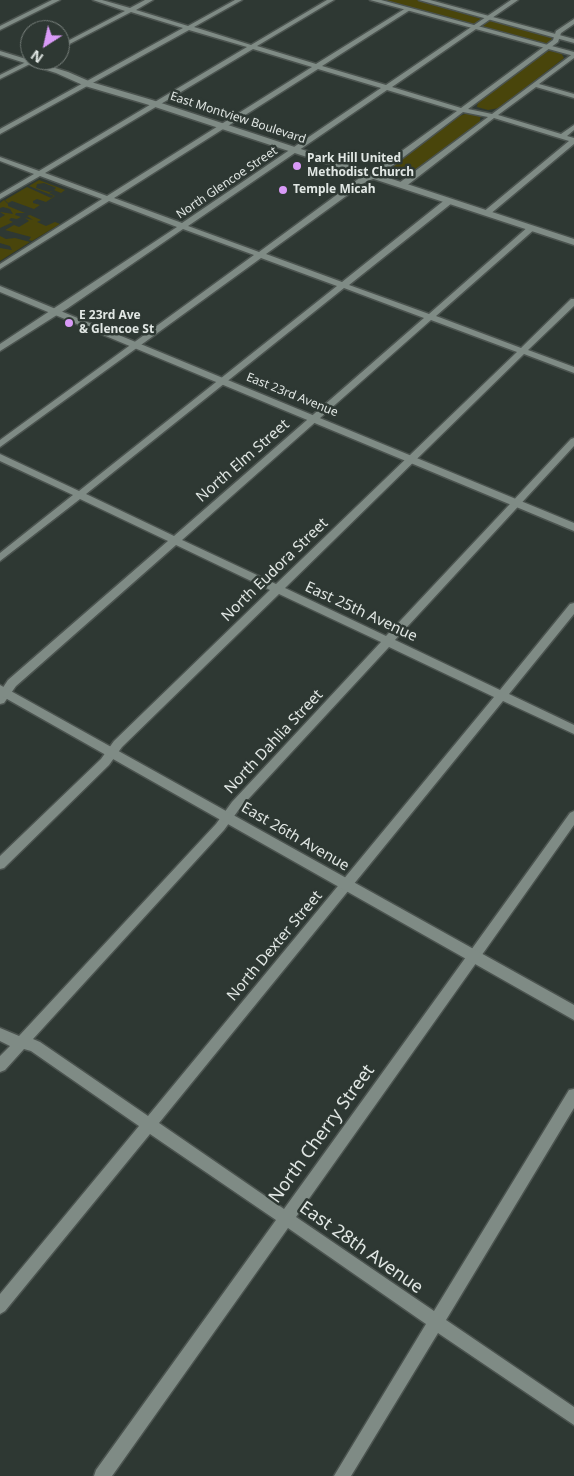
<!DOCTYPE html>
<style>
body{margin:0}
#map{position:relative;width:574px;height:1476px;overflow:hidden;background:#2e3833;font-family:"Noto Sans",sans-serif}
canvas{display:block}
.north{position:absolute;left:20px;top:20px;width:50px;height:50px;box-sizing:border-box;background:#2e3833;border:1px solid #767e7a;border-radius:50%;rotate:215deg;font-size:14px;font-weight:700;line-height:20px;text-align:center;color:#e1e7e4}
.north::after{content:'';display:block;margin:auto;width:18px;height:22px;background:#d99af7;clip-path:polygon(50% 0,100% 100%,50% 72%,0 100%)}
</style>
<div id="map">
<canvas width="574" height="1476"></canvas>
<div class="north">N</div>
</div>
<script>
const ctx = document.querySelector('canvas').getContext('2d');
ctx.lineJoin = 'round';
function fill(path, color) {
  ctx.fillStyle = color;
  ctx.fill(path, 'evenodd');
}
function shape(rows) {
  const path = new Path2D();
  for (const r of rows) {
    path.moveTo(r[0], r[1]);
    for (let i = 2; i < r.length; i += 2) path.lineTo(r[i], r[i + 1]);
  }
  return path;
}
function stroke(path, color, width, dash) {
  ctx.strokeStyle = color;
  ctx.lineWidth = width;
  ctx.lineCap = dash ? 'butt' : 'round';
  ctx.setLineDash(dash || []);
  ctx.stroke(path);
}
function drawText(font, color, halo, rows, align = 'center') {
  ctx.font = font + ' "Noto Sans",sans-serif';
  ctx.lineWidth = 5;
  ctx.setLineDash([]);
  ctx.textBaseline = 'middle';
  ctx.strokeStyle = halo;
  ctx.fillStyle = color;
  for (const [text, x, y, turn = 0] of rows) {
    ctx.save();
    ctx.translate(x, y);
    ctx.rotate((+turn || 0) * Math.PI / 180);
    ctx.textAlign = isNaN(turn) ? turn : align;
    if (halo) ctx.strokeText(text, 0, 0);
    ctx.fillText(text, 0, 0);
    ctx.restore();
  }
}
const green = shape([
 [379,0,417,0,482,19,475,24,469,24],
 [493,20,549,35,553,40,548,44,542,44,481,27,489,21],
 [550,51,561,53,564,58,499,108,488,110,477,107,478,101,544,52],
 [465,114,486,114,480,118,480,123,410,176,396,178,388,175,387,169,457,117],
 [39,180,65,190,61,193,54,190,56,188,54,187,44,183,37,184,36,188,49,192,53,191,49,193,55,196,46,202,37,199,33,201,33,203,40,205,34,209,12,201,8,203,5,200,27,187,51,198,54,196,29,186],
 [4,200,8,204,8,206,25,213,16,213,15,215,21,217,17,219,11,218,9,220,13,222,0,228,0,218,5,215,0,212,13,214,10,209,3,207,0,208,0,203],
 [30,215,41,220,37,222,46,226,55,222,60,224,32,241,29,240,31,237,5,230,14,225,19,227,29,221,25,218,33,220,27,216],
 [0,236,6,239,15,238,30,242,0,261,0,248,12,250,10,246,0,243]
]);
const minor = shape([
 [52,0,60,0,0,30,0,26,52,0],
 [93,0,102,0,130,8,145,0,153,0,136,10,188,26,235,0,242,0,194,27,251,45,327,0,334,0,257,46,316,64,406,8,410,8,410,10,322,66,386,85,511,0,518,0,392,87,461,108,553,40,556,31,574,19,574,24,561,33,558,42,468,109,492,114,574,53,574,58,539,84,574,94,574,98,536,87,498,115,561,134,574,125,574,130,567,136,574,138,574,144,489,215,482,213,569,141,494,118,405,187,399,187,399,183,488,117,463,112,376,178,367,181,266,254,342,282,446,199,452,199,452,203,349,285,429,314,529,226,536,228,436,316,521,348,571,299,574,299,574,306,528,350,574,367,574,373,524,354,285,588,386,636,571,439,574,438,574,446,395,640,500,690,570,604,574,603,574,614,509,694,574,725,574,734,503,701,159,1123,284,1209,570,813,574,811,574,825,296,1217,434,1311,569,1090,574,1089,574,1108,446,1320,574,1407,574,1425,438,1333,351,1476,334,1476,426,1324,288,1228,112,1476,94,1476,96,1470,276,1220,150,1134,5,1311,0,1314,0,1294,139,1126,31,1051,24,1049,5,1070,0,1072,0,1056,10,1046,0,1041,0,1028,19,1036,216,824,232,802,381,642,279,594,122,747,109,765,4,868,0,869,0,856,101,759,114,741,270,590,176,545,16,686,4,703,0,704,0,692,8,680,168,541,80,499,0,561,0,553,73,495,0,461,0,454,79,491,337,286,261,258,0,447,0,440,254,255,183,229,68,308,0,351,0,344,177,227,109,201,0,269,0,264,102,199,40,176,0,199,0,194,34,174,0,161,0,157,39,171,247,47,189,30,0,134,0,129,183,28,131,12,60,49,60,45,125,11,93,0],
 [253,49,312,67,107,196,45,173,253,49],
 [318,69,381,88,182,223,114,198,318,69],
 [387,90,457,111,370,174,361,177,259,252,188,226,387,90],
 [344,288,424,318,174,536,86,494,344,288],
 [431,320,517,352,276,584,182,540,431,320],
 [389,647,494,697,148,1116,40,1042,33,1039,224,830,240,808,389,647],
 [30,60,38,60,0,79,0,75,30,60]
]);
const tertiary = shape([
 [0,51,68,72,91,82,152,100,574,239,574,245,146,104,85,86,56,73,0,55,0,51],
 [0,286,574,523,574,531,0,292,0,286],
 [0,685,574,1005,574,1020,0,695,0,685]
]);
const secondary = shape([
 [370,0,381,0,574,52,574,56,370,0],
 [419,0,430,0,574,39,574,43,419,0]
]);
const markers = [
 [297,166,5,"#d99af7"],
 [283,190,5,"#d99af7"],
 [69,323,5,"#d99af7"]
];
const farStreetnames = [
 ["East Montview Boulevard",238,118,18],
 ["North Glencoe Street",227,183,-34],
 ["East 23rd Avenue",292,395,22]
];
const farPoinames = [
 ["Park Hill United",307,159],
 ["Methodist Church",307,173],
 ["Temple Micah",293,190],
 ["E 23rd Ave",79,316],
 ["& Glencoe St",79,330]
];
const streetNames = [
 ["North Elm Street",243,461,-41],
 ["North Eudora Street",275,570,-44],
 ["East 25th Avenue",361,612,25],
 ["North Dahlia Street",274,742,-47],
 ["East 26th Avenue",295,837,30],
 ["North Dexter Street",275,946,-50]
];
const nearStreetnames = [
 ["North Cherry Street",322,1134,-54],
 ["East 28th Avenue",361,1248,35]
];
fill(green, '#49450b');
stroke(minor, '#4b534f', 3);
stroke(tertiary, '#4b534f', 3);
stroke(secondary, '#4b534f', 3);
fill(minor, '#7f8b85');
fill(tertiary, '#7f8b85');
fill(secondary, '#7f8b85');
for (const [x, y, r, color] of markers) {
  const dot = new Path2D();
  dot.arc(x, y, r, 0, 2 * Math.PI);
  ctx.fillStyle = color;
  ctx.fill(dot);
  stroke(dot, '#2e3833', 2);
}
drawText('12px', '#e1e7e4', '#2e3833', farStreetnames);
drawText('bold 12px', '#e1e7e4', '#2e3833', farPoinames, 'left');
drawText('15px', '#e1e7e4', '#2e3833', streetNames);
drawText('18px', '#e1e7e4', '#2e3833', nearStreetnames);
</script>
